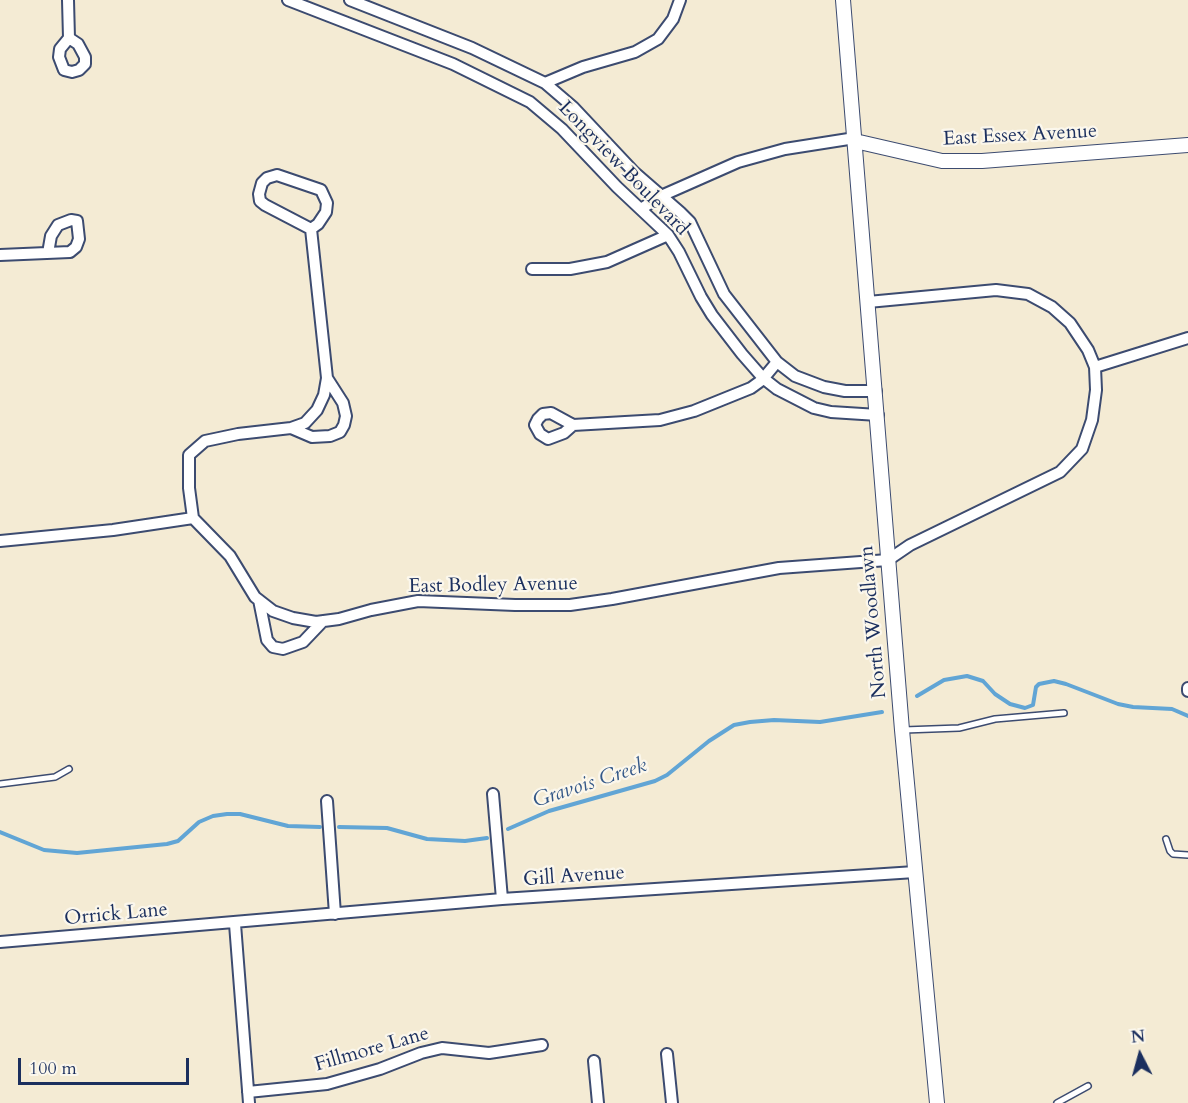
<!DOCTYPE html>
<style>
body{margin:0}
#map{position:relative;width:1188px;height:1103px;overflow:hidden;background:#f4ebd4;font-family:Cardo,serif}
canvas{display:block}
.north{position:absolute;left:1110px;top:1025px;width:60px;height:60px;-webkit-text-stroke:4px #fbf7ec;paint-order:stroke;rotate:354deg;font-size:16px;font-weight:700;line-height:24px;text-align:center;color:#1b2f5e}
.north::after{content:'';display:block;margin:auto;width:21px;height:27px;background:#1b2f5e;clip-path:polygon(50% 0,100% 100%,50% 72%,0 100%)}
.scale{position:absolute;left:18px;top:1058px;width:171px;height:27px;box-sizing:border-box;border:3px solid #1b2f5e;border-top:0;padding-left:8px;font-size:18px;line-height:21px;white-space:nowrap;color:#1b2f5e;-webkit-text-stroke:4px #fbf7ec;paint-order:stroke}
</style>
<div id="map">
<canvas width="1188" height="1103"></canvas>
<div class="north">N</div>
<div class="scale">100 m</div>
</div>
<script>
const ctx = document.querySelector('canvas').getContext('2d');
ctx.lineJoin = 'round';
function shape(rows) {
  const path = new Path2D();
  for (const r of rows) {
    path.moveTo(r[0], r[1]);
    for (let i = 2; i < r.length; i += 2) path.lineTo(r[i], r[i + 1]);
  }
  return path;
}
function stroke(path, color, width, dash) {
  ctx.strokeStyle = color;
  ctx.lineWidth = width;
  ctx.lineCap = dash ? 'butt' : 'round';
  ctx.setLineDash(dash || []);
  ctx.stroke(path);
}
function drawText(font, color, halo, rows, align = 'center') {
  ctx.font = font + ' Cardo,serif';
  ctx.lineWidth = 4.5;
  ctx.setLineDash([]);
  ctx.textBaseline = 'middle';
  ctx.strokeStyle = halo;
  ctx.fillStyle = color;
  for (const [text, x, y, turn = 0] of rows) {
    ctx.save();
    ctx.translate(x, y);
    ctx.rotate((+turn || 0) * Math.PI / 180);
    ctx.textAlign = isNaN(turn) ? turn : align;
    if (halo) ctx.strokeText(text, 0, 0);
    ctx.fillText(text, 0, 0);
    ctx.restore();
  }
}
const stream = shape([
 [917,696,944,680,967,676,983,681,995,694,1010,704,1025,708,1033,705,1036,687,1039,684,1054,681,1066,684,1118,704,1133,707,1172,709,1188,716],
 [339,827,387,828,427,839,465,841,487,838],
 [508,829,549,811,655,781,667,775,709,741,734,725,750,722,774,720,820,722,882,712],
 [0,832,44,850,77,853,167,844,178,841,199,822,213,816,227,814,240,814,288,826,320,827]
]);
const service = shape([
 [904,730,959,728,995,719,1064,713],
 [0,784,55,777,69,769],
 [1166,839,1170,851,1173,854,1188,855],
 [1057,1103,1088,1086]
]);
const minor = shape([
 [68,0,69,38,60,49,59,57,64,70,72,72,79,70,85,64,85,57,78,44,69,38],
 [288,0,453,64,530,102,562,129,617,187,668,235,679,252,701,297,712,315,742,354,763,378,777,389,814,408,831,412,878,415],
 [350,0,472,48,545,83,573,107,634,172,680,212,690,222,724,294,777,362,795,376,824,387,845,391,876,391],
 [545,83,583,67,635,52,658,39,673,19,680,0],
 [641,209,661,196,738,162,785,149,855,138],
 [0,255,70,252,76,247,79,239,77,221,71,220,58,225,51,236,48,253],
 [532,269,570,269,607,262,668,235],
 [868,302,996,290,1028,294,1052,307,1070,323,1088,350,1095,367,1188,338],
 [573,425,551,413,543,414,538,419,535,425,540,434,548,439,564,433,573,425,660,420,694,411,751,388,762,380,777,362],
 [291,428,312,437,330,436,340,432,344,425,346,416,343,403,327,378],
 [193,518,230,556,255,597,273,611,293,618,316,622,339,619,371,610,418,601,515,605,570,605,612,599,779,568,888,560,910,545,1060,472,1082,449,1092,420,1096,390,1095,367],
 [193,518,189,488,189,455,205,441,238,434,291,428,305,423,317,410,324,395,327,378,311,229,318,224,326,212,327,203,321,190,277,175,267,178,262,183,259,194,260,201,265,205,311,229],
 [0,541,113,530,193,518],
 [259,600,267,640,273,647,283,649,303,642,323,621],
 [1188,688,1188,691],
 [493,794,502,899],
 [327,801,335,914],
 [235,924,249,1103],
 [0,942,502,899,915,872],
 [667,1054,672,1103],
 [594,1061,598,1103],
 [248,1092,327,1084,380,1069,421,1053,442,1048,489,1053,542,1045]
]);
const tertiary = shape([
 [843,0,902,730,937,1103],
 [855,141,942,161,982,161,1188,145]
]);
const streetNames = [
 ["East Essex Avenue",1020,136,-3],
 ["Longview Boulevard",623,169,46],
 ["East Bodley Avenue",493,586,-1],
 ["North Woodlawn",874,622,-95],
 ["Gill Avenue",574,877,-4],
 ["Orrick Lane",116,915,-5],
 ["Fillmore Lane",372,1050,-16]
];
const waterNames = [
 ["Gravois Creek",590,784,-18]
];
stroke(stream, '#61a5d5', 4);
stroke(service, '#3c4b70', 8);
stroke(minor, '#3c4b70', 14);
stroke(tertiary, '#3c4b70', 16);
stroke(service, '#fff', 5);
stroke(minor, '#fff', 10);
stroke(tertiary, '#fff', 14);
drawText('20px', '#1b2f5e', '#fbf7ec', streetNames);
drawText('italic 21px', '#345888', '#fbf7ec', waterNames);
</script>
